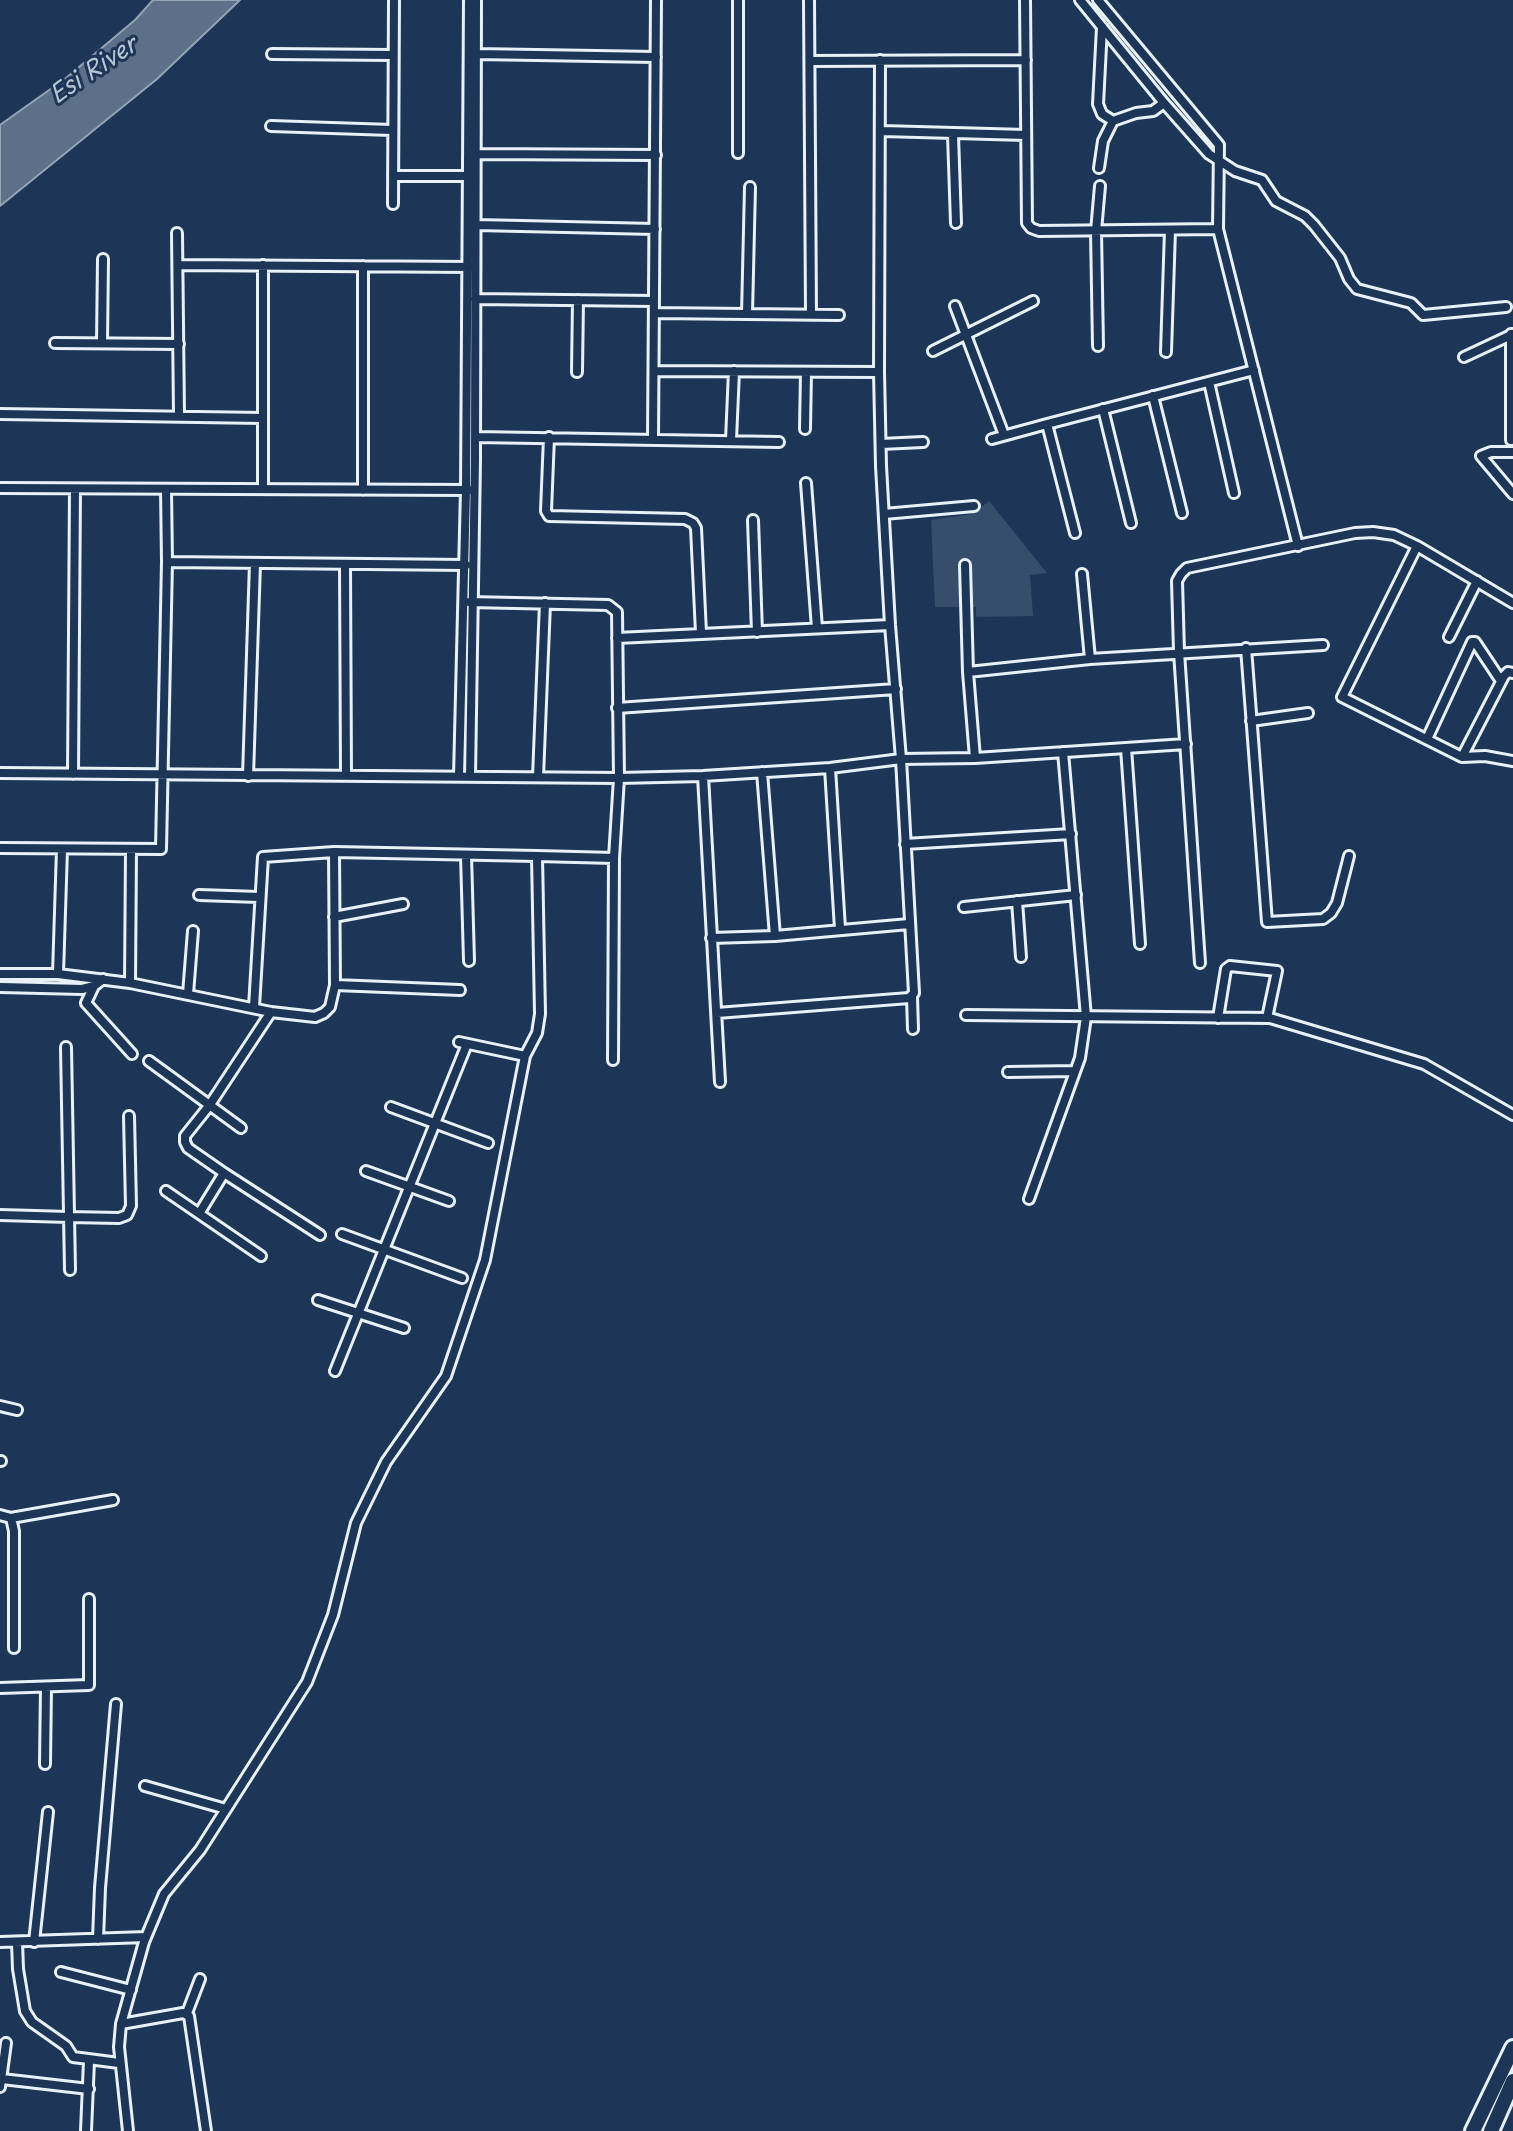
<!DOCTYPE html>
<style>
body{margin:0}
canvas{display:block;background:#1d3557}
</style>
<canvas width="1513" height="2131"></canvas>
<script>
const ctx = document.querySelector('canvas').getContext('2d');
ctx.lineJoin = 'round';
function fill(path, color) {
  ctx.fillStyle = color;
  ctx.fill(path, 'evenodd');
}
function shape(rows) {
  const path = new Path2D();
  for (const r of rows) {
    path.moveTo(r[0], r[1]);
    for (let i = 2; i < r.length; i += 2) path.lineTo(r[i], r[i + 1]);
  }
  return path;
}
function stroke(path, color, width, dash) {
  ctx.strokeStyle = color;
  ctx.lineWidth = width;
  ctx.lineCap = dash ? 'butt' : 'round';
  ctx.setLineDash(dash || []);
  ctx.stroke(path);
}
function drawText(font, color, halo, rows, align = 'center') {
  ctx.font = font + ' "Playpen Sans",sans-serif';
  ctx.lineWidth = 6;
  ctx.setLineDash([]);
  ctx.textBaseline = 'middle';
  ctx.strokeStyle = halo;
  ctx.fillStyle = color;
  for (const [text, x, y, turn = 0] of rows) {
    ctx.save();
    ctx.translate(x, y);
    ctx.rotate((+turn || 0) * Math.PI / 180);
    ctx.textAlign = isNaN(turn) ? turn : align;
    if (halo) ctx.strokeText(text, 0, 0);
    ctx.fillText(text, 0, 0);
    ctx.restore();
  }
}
const green = shape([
 [989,501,1047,573,1030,575,1033,616,976,617,976,607,935,607,931,520,972,514]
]);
const water = shape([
 [153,0,240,0,157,79,0,206,0,125,66,78,135,20,153,0]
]);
const minor = shape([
 [809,0,811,314],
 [1025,0,1027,223,1031,228,1039,231,1218,229],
 [1080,0,1164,103,1209,154,1235,171,1262,180,1276,201,1305,216,1314,225,1340,258,1349,279,1357,289,1411,303,1423,315,1506,307],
 [1098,0,1219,145,1218,229,1298,546],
 [1102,27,1098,104,1102,114,1113,121],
 [272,54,393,55],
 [476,54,656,57],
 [810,61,1026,60],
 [271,126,392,130],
 [882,131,1026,135],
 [953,135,956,223],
 [738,153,738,0],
 [476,154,656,155],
 [1099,168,1103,141,1113,121,1136,113,1153,111,1164,103],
 [393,176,468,176],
 [393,204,394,0],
 [476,225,655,229],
 [177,233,179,416],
 [178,265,473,267],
 [475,299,654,301],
 [955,306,1004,435],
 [654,313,839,315],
 [747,314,750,187],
 [1511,334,1511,440],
 [55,343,179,344],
 [102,343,103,259],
 [1098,346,1096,231,1100,186],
 [933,351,1033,301],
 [1166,352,1170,230],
 [1464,357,1513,334],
 [654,371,879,372],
 [577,372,578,300],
 [1209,382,1234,493],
 [1153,396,1182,513],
 [1103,409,1131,523],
 [0,414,263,418],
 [805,429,806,372],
 [475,437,779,442],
 [549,437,546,511,549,516,685,519,693,523,696,528,701,633],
 [653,439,656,0],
 [992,439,1047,424],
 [731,440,734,371],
 [881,444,923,442],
 [1513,452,1491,452,1481,456,1513,494],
 [806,483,817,628],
 [0,488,469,490],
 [263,489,263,265],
 [363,490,363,266],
 [884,514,974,506],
 [753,520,757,632],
 [1075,533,1047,424,1254,370],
 [1417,546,1342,697,1462,757,1485,756,1513,761],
 [167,562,466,565],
 [345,564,346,776],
 [965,565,968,672,975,758],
 [469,602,608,605,617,612,619,778,614,858,613,1060],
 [1449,637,1477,581],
 [617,638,890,625],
 [1246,648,1267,922,1323,919,1331,913,1337,903,1349,856],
 [1090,659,1323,645],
 [968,672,1090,659,1082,574],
 [617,708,896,689],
 [1251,721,1308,713],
 [1427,739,1472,642,1475,642,1501,681],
 [1126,748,1140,944],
 [1462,757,1504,676,1508,672,1513,673],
 [830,768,840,929],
 [762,772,775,936],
 [0,773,619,778,703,776,830,768,901,759,975,758,1186,744],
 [73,774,75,489],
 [248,776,255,563],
 [459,776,466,490,469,0],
 [470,776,475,460,476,0],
 [703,776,720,1082],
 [538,777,545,603],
 [905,844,1071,834],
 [0,848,161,849,167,562,166,489],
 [334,852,335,985,460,990],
 [466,855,469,961],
 [199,895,259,897],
 [1017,901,1021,957],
 [964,907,1076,895],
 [334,917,403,904],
 [711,938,775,936,909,924],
 [1200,963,1179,652,1177,581,1181,574,1187,568,1355,533,1373,532,1394,535,1417,546,1513,603],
 [0,974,58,974,130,983,271,1012,315,1017,324,1013,330,1007,335,985],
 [58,974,62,849],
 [130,983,131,850],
 [94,986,86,1003,132,1054],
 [0,987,82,989,94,986,103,979],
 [188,994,193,931],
 [912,997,913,1029],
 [254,1007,263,857,334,852,537,856],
 [271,1012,209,1106,185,1136,185,1142,188,1148,224,1173,320,1235],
 [717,1013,909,998,914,993,901,759,890,625,881,466,879,372,880,60],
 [966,1015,1270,1018,1424,1064,1513,1115],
 [1218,1018,1226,969,1230,966,1277,971,1267,1018],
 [66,1047,70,1270],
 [525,1056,537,1033,540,1014,537,856,614,858],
 [149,1061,241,1128],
 [1008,1072,1075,1071],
 [391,1107,488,1143],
 [366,1171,449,1201],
 [166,1191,261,1256],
 [1029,1199,1080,1058,1086,1017,1063,752],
 [200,1212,224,1173],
 [0,1215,69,1217,119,1218,127,1215,131,1206,129,1116],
 [342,1234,462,1278],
 [318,1300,404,1328],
 [335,1371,467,1044],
 [0,1406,17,1410],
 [0,1461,1,1461],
 [0,1515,11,1518,113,1500],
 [11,1518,14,1531,14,1648],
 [0,1688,89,1685,89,1599],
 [45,1764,46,1687],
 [145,1786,226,1809],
 [98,1939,100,1888,116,1704],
 [0,1942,146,1937],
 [17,1942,18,1969,25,2011,32,2022,66,2046,73,2057,119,2063],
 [34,1942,48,1812],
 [61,1972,131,1990],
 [187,2013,200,1979],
 [121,2024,183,2013,189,2016,206,2131],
 [2,2079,89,2089],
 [0,2087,6,2043],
 [86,2131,89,2061],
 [128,2131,119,2047,121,2024,144,1942,164,1894,200,1850,307,1682,333,1615,356,1523,386,1462,446,1376,485,1260,525,1056,459,1042]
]);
const primary = shape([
 [1473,2131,1513,2048],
 [1491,2131,1513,2081]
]);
const waterNames = [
 ["Esi River",94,71,-34]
];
fill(green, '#374d6c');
fill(water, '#5d7089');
stroke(water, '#95a4b5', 2);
stroke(minor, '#e8f1f8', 14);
stroke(primary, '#e8f1f8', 20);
stroke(minor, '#1d3557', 8);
stroke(primary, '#1d3557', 14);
drawText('italic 24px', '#b7c4d1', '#1d3557', waterNames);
</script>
